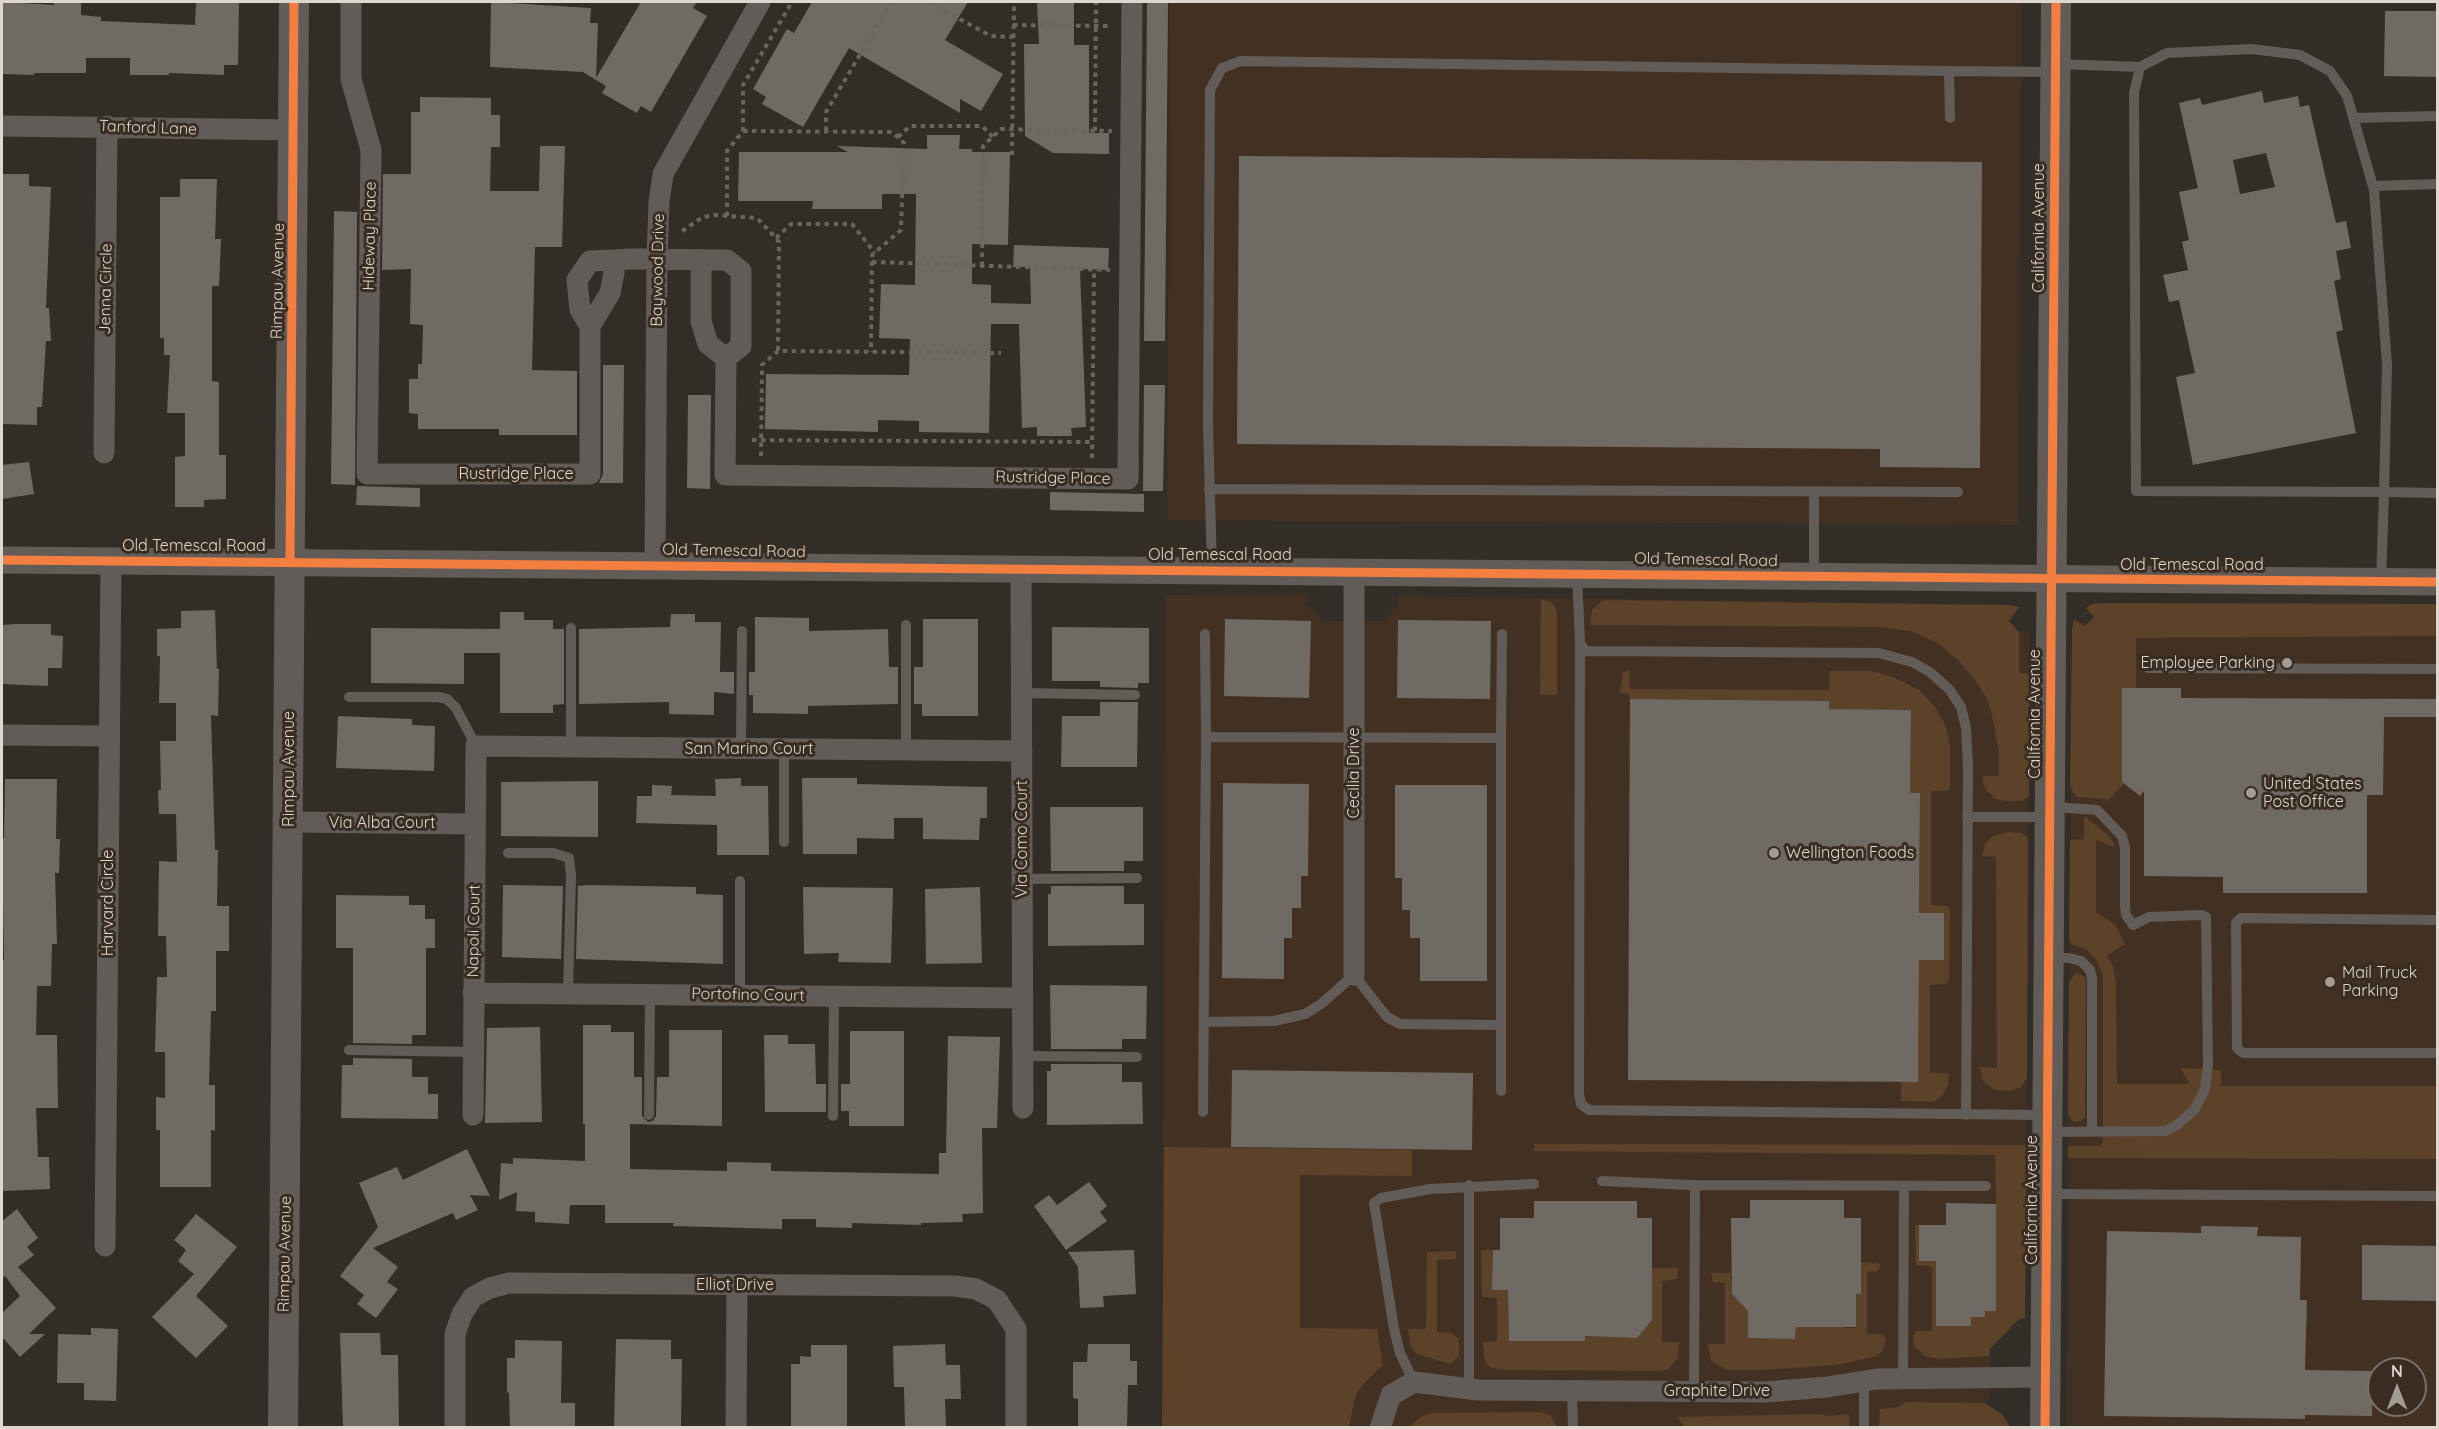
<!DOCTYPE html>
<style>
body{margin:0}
#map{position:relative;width:2439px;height:1429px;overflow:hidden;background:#332d27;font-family:Quicksand,sans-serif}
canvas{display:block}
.frame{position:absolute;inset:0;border:3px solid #dfd6cf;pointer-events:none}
.north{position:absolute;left:2367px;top:1357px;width:60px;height:60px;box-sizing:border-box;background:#392c21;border:2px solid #7b7067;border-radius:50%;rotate:0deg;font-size:16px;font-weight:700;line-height:24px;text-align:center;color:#dfd6cf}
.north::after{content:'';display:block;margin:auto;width:21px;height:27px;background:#a39b94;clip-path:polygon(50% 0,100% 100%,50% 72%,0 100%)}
</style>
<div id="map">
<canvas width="2439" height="1429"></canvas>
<div class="frame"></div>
<div class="north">N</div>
</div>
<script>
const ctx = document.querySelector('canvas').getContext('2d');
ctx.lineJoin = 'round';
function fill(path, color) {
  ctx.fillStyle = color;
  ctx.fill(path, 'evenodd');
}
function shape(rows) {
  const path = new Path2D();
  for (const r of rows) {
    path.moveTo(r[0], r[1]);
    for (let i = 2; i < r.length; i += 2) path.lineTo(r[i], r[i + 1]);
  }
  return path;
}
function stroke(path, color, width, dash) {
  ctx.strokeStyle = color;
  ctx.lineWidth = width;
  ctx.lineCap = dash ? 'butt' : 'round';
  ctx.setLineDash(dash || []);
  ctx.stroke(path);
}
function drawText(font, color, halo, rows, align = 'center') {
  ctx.font = font + ' Quicksand,sans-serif';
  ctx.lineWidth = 6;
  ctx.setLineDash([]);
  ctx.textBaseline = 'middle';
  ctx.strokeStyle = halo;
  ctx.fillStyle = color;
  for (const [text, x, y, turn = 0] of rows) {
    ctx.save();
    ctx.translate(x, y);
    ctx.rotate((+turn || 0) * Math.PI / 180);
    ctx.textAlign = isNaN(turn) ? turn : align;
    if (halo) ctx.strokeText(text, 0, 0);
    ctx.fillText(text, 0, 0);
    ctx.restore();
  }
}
const built = shape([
 [1170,2,2021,2,2018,525,1167,520],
 [1306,594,1305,604,1324,621,1384,621,1398,606,1398,596,2010,605,2019,607,2009,621,2019,632,2029,632,2025,1318,2019,1319,1990,1349,1989,1398,1985,1403,2002,1414,2010,1427,1162,1428,1166,595],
 [2104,603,2437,604,2437,1427,2067,1427,2072,630,2074,619,2085,626,2094,617,2086,608,2092,604],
 [2379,1369,2415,1369,2415,1405,2379,1405]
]);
const green = shape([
 [1541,599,1552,603,1556,608,1557,615,1557,695,1540,695],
 [1603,600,2010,605,2019,607,2009,621,2019,632,2019,673,2029,674,2029,796,2022,801,2006,801,1996,799,1987,791,1983,783,1983,776,1999,776,1999,753,1993,719,1987,699,1975,680,1958,660,1939,644,1911,631,1880,627,1590,625,1592,610],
 [2104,603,2434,604,2437,606,2437,636,2136,638,2136,688,2122,689,2122,782,2124,784,2107,801,2104,799,2077,797,2070,787,2072,630,2074,619,2085,626,2094,617,2086,608,2092,604],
 [1629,670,1630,689,1829,690,1830,671,1872,671,1893,677,1919,690,1935,707,1945,724,1950,745,1950,786,1948,791,1931,791,1931,905,1947,906,1950,911,1949,981,1945,984,1930,985,1930,1073,1949,1073,1948,1085,1942,1096,1933,1102,1901,1101,1901,1082,1918,1081,1920,793,1910,793,1911,710,1829,709,1828,701,1630,699,1629,694,1620,693,1623,672],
 [2084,816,2108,835,2114,843,2114,847,2096,840,2096,912,2115,925,2125,944,2107,956,2113,966,2116,985,2117,1084,2190,1084,2180,1068,2221,1070,2221,1086,2437,1086,2437,1159,2068,1158,2068,1146,2100,1146,2103,1142,2103,975,2095,958,2086,949,2071,944,2069,940,2070,840,2084,839],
 [2009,832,2021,833,2028,838,2027,1078,2021,1087,2009,1091,1995,1090,1983,1081,1980,1067,1997,1068,1996,857,1982,856,1985,844,1993,836],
 [2076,973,2084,976,2086,981,2085,1117,2079,1122,2073,1121,2068,1115,2069,981],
 [1534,1144,2027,1145,2025,1318,2019,1319,1990,1349,1989,1356,1938,1359,1925,1356,1914,1346,1913,1337,1916,1331,1932,1331,1932,1268,1929,1266,1916,1265,1915,1225,1919,1225,1936,1261,1936,1326,1971,1326,1971,1317,1985,1311,1996,1204,1995,1155,1534,1151],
 [1164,1147,1412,1150,1412,1176,1300,1175,1300,1328,1377,1329,1383,1365,1365,1382,1356,1394,1349,1427,1162,1427],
 [1481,1250,1493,1250,1493,1290,1508,1290,1509,1341,1584,1341,1585,1336,1637,1338,1652,1320,1652,1268,1678,1268,1677,1279,1662,1281,1662,1342,1679,1342,1678,1358,1667,1370,1659,1371,1504,1370,1492,1368,1486,1363,1484,1356,1483,1342,1497,1341,1497,1298,1482,1297],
 [1456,1251,1456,1258,1453,1259,1437,1260,1437,1332,1451,1333,1459,1339,1459,1356,1450,1364,1417,1354,1411,1347,1408,1329,1426,1329,1427,1252],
 [1861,1262,1877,1263,1881,1265,1877,1271,1867,1272,1867,1334,1883,1334,1886,1338,1883,1350,1877,1356,1837,1365,1764,1370,1727,1370,1711,1361,1708,1344,1725,1344,1725,1283,1713,1282,1711,1273,1731,1273,1732,1294,1748,1311,1748,1338,1795,1339,1796,1327,1844,1324,1844,1328,1856,1328,1856,1294,1861,1294],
 [1907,1402,1984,1403,2002,1414,2010,1427,1887,1426,1887,1427,1879,1427,1880,1409,1898,1407],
 [1539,1412,1550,1415,1557,1427,1409,1427,1422,1416,1432,1413],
 [1818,1414,1831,1416,1849,1414,1849,1427,1684,1427,1677,1417]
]);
const building = shape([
 [2,2,54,5,54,2,81,2,81,15,101,17,101,21,195,25,196,3,239,3,238,65,224,65,224,75,169,73,169,75,130,75,130,58,86,58,86,73,34,73,34,75,2,74],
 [491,2,591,8,590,23,598,23,596,78,641,2,697,2,693,8,707,16,651,112,641,106,637,113,602,93,606,86,583,72,490,67],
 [812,2,968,2,945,40,1003,74,981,111,960,99,960,113,849,48,803,127,762,104,766,97,753,89,787,29,794,33],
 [1037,2,1074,2,1074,45,1089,45,1089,133,1109,133,1109,154,1053,153,1025,136,1024,44,1039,44],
 [1147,2,1168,2,1165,341,1144,341],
 [2385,11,2438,11,2438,77,2384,76],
 [2262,91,2264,103,2298,96,2300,107,2309,105,2336,223,2346,221,2351,248,2336,251,2341,279,2334,281,2343,330,2336,332,2356,433,2193,465,2176,377,2195,373,2179,300,2169,302,2163,275,2188,270,2182,242,2189,240,2179,192,2198,188,2179,103,2200,98,2202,105],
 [2266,153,2275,187,2240,194,2233,160],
 [420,97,491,98,491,115,500,115,500,147,491,147,490,191,539,191,540,146,565,146,562,247,535,247,532,370,577,371,577,435,499,435,499,429,418,429,418,414,409,413,409,379,418,379,418,364,422,364,423,325,410,324,411,269,382,270,383,174,411,174,411,112,420,112],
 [927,135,960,135,959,149,972,149,972,152,1010,152,1008,245,972,244,972,284,991,285,991,303,1031,304,1030,267,1013,267,1014,245,1109,248,1108,270,1080,269,1086,427,1071,428,1072,436,1037,436,1037,427,1022,428,1019,324,991,324,989,433,919,432,919,421,878,420,878,432,765,429,766,374,909,375,910,339,879,338,881,284,915,285,916,194,882,194,882,209,812,209,813,201,738,201,739,152,848,152,837,146,927,149],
 [1239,156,1982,162,1980,468,1880,467,1880,449,1237,444],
 [2,174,29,174,29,186,51,187,46,308,49,308,51,341,46,341,42,407,37,407,37,425,2,424],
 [180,179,217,179,215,239,221,239,219,286,212,286,212,381,219,382,219,455,226,455,226,499,204,500,204,507,175,507,175,457,185,456,185,413,167,413,170,355,164,355,164,338,160,338,160,197,180,197],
 [334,211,357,212,355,485,331,484],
 [603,365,624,365,623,483,599,483,603,474],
 [1144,385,1165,385,1163,491,1143,491],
 [688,395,711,395,710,489,687,488],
 [29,462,34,494,2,499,2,465],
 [357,486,420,488,420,507,356,505],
 [1050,492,1144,494,1144,512,1050,510],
 [215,610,217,669,219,669,218,716,211,715,215,850,218,850,217,906,229,906,229,951,216,951,216,1011,211,1011,209,1085,215,1085,215,1131,211,1130,211,1187,160,1187,160,1130,156,1130,156,1097,165,1098,165,1052,155,1052,157,977,167,977,166,936,158,936,159,861,177,862,176,814,159,814,158,790,161,790,160,741,176,741,176,703,159,703,160,656,157,656,157,629,181,628,181,611],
 [500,612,524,612,524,620,553,620,553,629,564,629,564,704,553,705,553,713,500,713,500,653,464,653,464,684,371,683,371,628,500,629],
 [671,614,695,614,695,622,721,622,720,672,734,672,734,694,714,692,714,715,669,714,669,702,579,704,579,629,670,627],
 [755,617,809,618,809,631,888,629,889,667,898,667,898,704,808,706,808,714,753,713,753,695,749,695,749,672,755,672],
 [923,619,978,619,978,716,922,716,922,704,914,704,914,667,923,667],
 [1225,619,1311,621,1309,698,1224,696],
 [1398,620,1491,621,1490,699,1397,698],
 [16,624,51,624,51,635,63,636,62,668,48,668,48,686,2,684,2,625],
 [1052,627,1149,628,1149,683,1138,683,1138,688,1100,687,1100,681,1052,681],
 [2122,688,2181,688,2181,698,2436,699,2436,717,2384,717,2383,795,2367,795,2367,893,2223,893,2223,877,2144,876,2144,791,2140,796,2122,782],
 [1630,699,1829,701,1829,709,1911,710,1910,793,1920,793,1919,913,1944,913,1944,960,1919,960,1918,1082,1628,1080],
 [1100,702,1138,702,1137,767,1061,767,1062,716,1100,716],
 [338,716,412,719,412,725,435,726,434,771,336,768],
 [741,778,741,786,768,786,769,855,717,855,717,825,636,823,637,796,652,796,652,785,672,786,671,795,716,796,715,779],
 [802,778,857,778,857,784,987,787,987,818,980,818,979,840,923,839,923,818,894,818,894,839,857,838,857,854,803,854],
 [5,779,57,779,56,839,60,839,59,873,55,873,57,944,52,944,51,986,37,986,36,1035,57,1035,58,1108,36,1108,38,1157,49,1157,50,1189,2,1191,2,960,4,960,2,838,4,838],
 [598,781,598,837,501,836,501,782],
 [1223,783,1309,784,1308,876,1301,876,1301,908,1292,908,1292,938,1284,938,1284,979,1222,978],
 [1395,785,1487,785,1487,981,1420,981,1420,938,1410,938,1410,910,1402,910,1402,878,1395,878],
 [1050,807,1143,807,1143,861,1124,861,1124,871,1051,871],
 [503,885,563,886,561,959,502,957],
 [589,885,696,887,696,894,723,895,723,964,576,959,578,886],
 [1051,886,1124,886,1124,904,1144,904,1144,945,1048,946,1048,894,1051,894],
 [803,887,893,888,891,963,838,962,839,953,804,954],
 [980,887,982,963,926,964,925,889],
 [336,895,409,896,409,905,425,905,425,919,435,919,435,948,426,948,426,1035,412,1035,412,1044,353,1043,353,948,336,948],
 [1050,985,1147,986,1146,1039,1122,1039,1122,1049,1051,1049],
 [583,1025,611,1025,611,1032,634,1032,634,1077,642,1077,642,1116,648,1122,653,1121,656,1116,657,1077,669,1077,669,1030,722,1030,722,1126,630,1124,630,1169,727,1171,727,1162,771,1163,771,1171,939,1174,939,1153,946,1153,948,1036,1000,1037,997,1128,982,1128,983,1213,962,1214,963,1222,921,1223,921,1225,852,1223,852,1228,816,1227,816,1219,782,1219,782,1229,745,1228,673,1226,674,1223,605,1223,605,1205,570,1205,569,1224,535,1222,535,1212,516,1211,517,1192,499,1200,501,1163,513,1164,513,1158,585,1161,585,1124,583,1124],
 [540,1027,542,1122,485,1123,487,1028],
 [850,1031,904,1031,904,1126,849,1126,849,1111,841,1111,841,1084,850,1084],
 [764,1035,788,1035,788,1044,815,1044,816,1084,826,1084,826,1112,765,1112],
 [353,1058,412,1059,412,1077,428,1077,428,1094,438,1094,438,1119,341,1118,342,1065,353,1065],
 [1051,1064,1122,1064,1122,1082,1142,1082,1143,1124,1047,1125,1047,1071,1051,1071],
 [1232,1070,1473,1073,1472,1150,1231,1147],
 [467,1149,490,1196,470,1195,478,1210,456,1220,453,1213,373,1248,398,1267,387,1282,398,1289,376,1318,357,1304,364,1295,340,1276,378,1227,359,1183,397,1167,403,1180],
 [1089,1182,1107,1206,1100,1212,1107,1221,1066,1250,1034,1206,1049,1195,1057,1205],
 [1750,1200,1844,1200,1844,1218,1861,1218,1861,1294,1856,1294,1856,1327,1796,1327,1795,1339,1748,1338,1748,1311,1732,1294,1731,1218,1750,1218],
 [1534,1201,1637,1201,1637,1218,1652,1218,1652,1320,1637,1338,1585,1336,1585,1341,1509,1341,1508,1290,1492,1290,1493,1250,1500,1250,1500,1218,1534,1218],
 [1946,1203,1996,1204,1996,1311,1985,1311,1985,1317,1971,1317,1971,1326,1936,1326,1936,1261,1919,1261,1919,1225,1946,1225],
 [17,1209,38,1238,27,1247,34,1255,18,1267,56,1308,29,1334,45,1334,20,1357,2,1337,2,1313,20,1296,5,1276,2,1279,2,1221],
 [196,1214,237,1247,196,1296,228,1326,196,1358,152,1317,194,1274,178,1261,186,1250,174,1240],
 [2201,1226,2258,1227,2257,1236,2301,1237,2300,1300,2307,1300,2305,1370,2373,1371,2372,1416,2305,1415,2305,1419,2104,1416,2107,1231,2201,1233],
 [2362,1245,2436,1246,2436,1301,2362,1300],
 [1134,1250,1136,1294,1103,1296,1104,1307,1080,1308,1078,1267,1068,1252],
 [91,1328,118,1329,116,1401,84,1400,84,1383,57,1383,58,1334,91,1335],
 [340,1333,380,1333,381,1355,398,1355,399,1428,343,1428],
 [616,1339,671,1340,671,1359,682,1359,681,1428,614,1428],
 [515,1340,562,1341,561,1403,575,1403,575,1428,510,1428,509,1393,507,1392,507,1358,515,1358],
 [945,1344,946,1365,960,1365,961,1399,945,1399,946,1428,905,1428,904,1387,894,1387,893,1346],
 [1088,1344,1130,1344,1130,1361,1137,1361,1137,1385,1128,1385,1127,1428,1078,1428,1078,1399,1073,1398,1073,1362,1087,1362],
 [811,1345,847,1345,847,1428,791,1428,791,1364,800,1364,800,1356,811,1357]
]);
const path = shape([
 [928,2,991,36,1013,37],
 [1013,25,1112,26],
 [743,131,892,132,904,143,901,230,872,255,871,352],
 [826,131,826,112,891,2],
 [1095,131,1096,2],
 [898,137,910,126,982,126,993,137],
 [1012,155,1014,2],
 [727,216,727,151,743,131,743,85,792,2],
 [682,231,703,217,714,215,757,218,776,238,779,242,778,351],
 [776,238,791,224,852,224,875,253],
 [872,262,1110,270],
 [982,266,983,146,1001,129,1112,131],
 [752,440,1092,442],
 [761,456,762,365,778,351,1001,353],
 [1092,458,1094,270]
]);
const service = shape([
 [2056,64,2140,67],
 [1949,71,2054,72],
 [2353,118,2438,116],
 [2374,186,2438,184],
 [1209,489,1958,492],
 [1814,492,1814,575],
 [1212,570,1208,423,1210,90,1222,68,1241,61,1949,71,1950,118],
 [1577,574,1580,643,1585,651,1879,653,1912,662,1930,672,1949,689,1961,707,1966,728,1968,767,1966,1115],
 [2381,581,2382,552,2384,492,2387,365,2374,190,2347,96,2330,71,2300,55,2252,49,2167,53,2140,67,2134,93,2136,491,2384,492,2438,493],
 [906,625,906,750],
 [571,628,571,747],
 [1205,634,1206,737],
 [1580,643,1579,1094,1581,1104,1589,1110,2044,1115],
 [2148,668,2438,669],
 [1022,693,1135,695],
 [349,697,438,697,447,699,456,708,476,746],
 [1501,738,1502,634],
 [741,749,742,631],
 [784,749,784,842],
 [1967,817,2049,817],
 [508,853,553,853,569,858,571,875,568,993],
 [1023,879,1137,878],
 [2438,920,2241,918,2236,923,2237,1048,2243,1053,2438,1053],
 [2049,958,2069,958,2081,961,2090,970,2092,979,2092,1131],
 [740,995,740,881],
 [1204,1022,1274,1021,1305,1014,1321,1004,1354,975,1387,1017,1400,1024,1501,1025],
 [349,1050,473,1052],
 [1023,1056,1137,1057],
 [1203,1112,1206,737,1501,738,1501,1091],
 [649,1115,650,994],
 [833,1116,834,996],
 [2048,1132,2166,1131,2177,1125,2195,1109,2205,1089,2208,1065,2206,917,2201,915,2149,917,2133,925,2126,915,2125,905,2125,847,2122,836,2097,810,2052,807],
 [1602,1181,1691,1185,1986,1186],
 [2048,1194,2438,1196],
 [1903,1379,1904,1186],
 [1864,1380,1864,1428],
 [1414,1382,1400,1353,1394,1329,1374,1203,1381,1198,1430,1189,1534,1184],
 [1469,1389,1469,1185],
 [1572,1391,1573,1428],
 [1694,1391,1695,1185]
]);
const minor = shape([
 [351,2,351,79,371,150,367,474,590,474,590,326],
 [2,126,294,130],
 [614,260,614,273,610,293,590,326,580,310,577,280,590,261,614,260,630,259,638,259,727,260,741,271,741,346,726,358,708,344,701,321,701,260],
 [726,358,725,475,1128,479,1132,2],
 [104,453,107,126],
 [655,565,657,259,659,202,663,174,760,2],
 [1021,570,1023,1108],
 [2,735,110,736],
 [289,822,475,824],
 [1354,975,1354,571],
 [473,993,1023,998],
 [473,1115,476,746,1022,751],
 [105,1246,111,560],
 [455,1428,455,1334,462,1314,473,1297,490,1288,509,1283,955,1286,976,1289,997,1300,1016,1329,1016,1428],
 [736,1428,737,1285],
 [1380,1428,1391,1395,1414,1382,1478,1390,1765,1392,1827,1387,1877,1379,2046,1377]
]);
const tertiary = shape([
 [2,560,2438,582]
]);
const secondary = shape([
 [283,1428,294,2],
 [2045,1428,2056,2]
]);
const cycleway = shape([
 [2,560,2438,582],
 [290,561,294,2],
 [2045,1428,2056,2]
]);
const markers = [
 [2287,663,6,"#a39b94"],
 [2251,793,6,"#a39b94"],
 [1774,853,6,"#a39b94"],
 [2330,982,6,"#a39b94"]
];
const streetNames = [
 ["Tanford Lane",148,128,2],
 ["California Avenue",2039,228,-90],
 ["Hideway Place",370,236,-89],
 ["Baywood Drive",658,270,-89],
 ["Rimpau Avenue",278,281,-89],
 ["Jenna Circle",106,289,-89],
 ["Rustridge Place",516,474],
 ["Rustridge Place",1053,478,1],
 ["Old Temescal Road",194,546],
 ["Old Temescal Road",734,551,1],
 ["Old Temescal Road",1220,555],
 ["Old Temescal Road",1706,560,1],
 ["Old Temescal Road",2192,565],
 ["California Avenue",2035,714,-90],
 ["San Marino Court",749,749],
 ["Rimpau Avenue",289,769,-90],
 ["Cecilia Drive",1354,773,-90],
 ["Via Alba Court",382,823],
 ["Via Como Court",1022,839,-90],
 ["Harvard Circle",108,903,-90],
 ["Napoli Court",474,931,-89],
 ["Portofino Court",748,995,1],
 ["California Avenue",2032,1200,-90],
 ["Rimpau Avenue",285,1254,-89],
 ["Elliot Drive",735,1285],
 ["Graphite Drive",1717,1391]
];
const poiNames = [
 ["Employee Parking",2275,663,"right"],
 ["United States",2263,784],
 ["Post Office",2263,802],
 ["Wellington Foods",1786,853],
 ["Mail Truck",2342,973],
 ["Parking",2342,991]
];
fill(built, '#423122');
fill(green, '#5c4229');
fill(building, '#706a65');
stroke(path, '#696460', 4, [4.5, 4.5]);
stroke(service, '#625c58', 10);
stroke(minor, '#625c58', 21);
stroke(tertiary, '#625c58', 27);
stroke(secondary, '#625c58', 30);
stroke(cycleway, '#f27e40', 9);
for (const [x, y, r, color] of markers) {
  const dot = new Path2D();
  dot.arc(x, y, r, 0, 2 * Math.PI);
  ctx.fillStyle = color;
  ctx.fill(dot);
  stroke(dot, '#392c21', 2);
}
drawText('16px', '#dfd6cf', '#392c21', streetNames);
drawText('16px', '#dfd6cf', '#392c21', poiNames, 'left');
</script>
